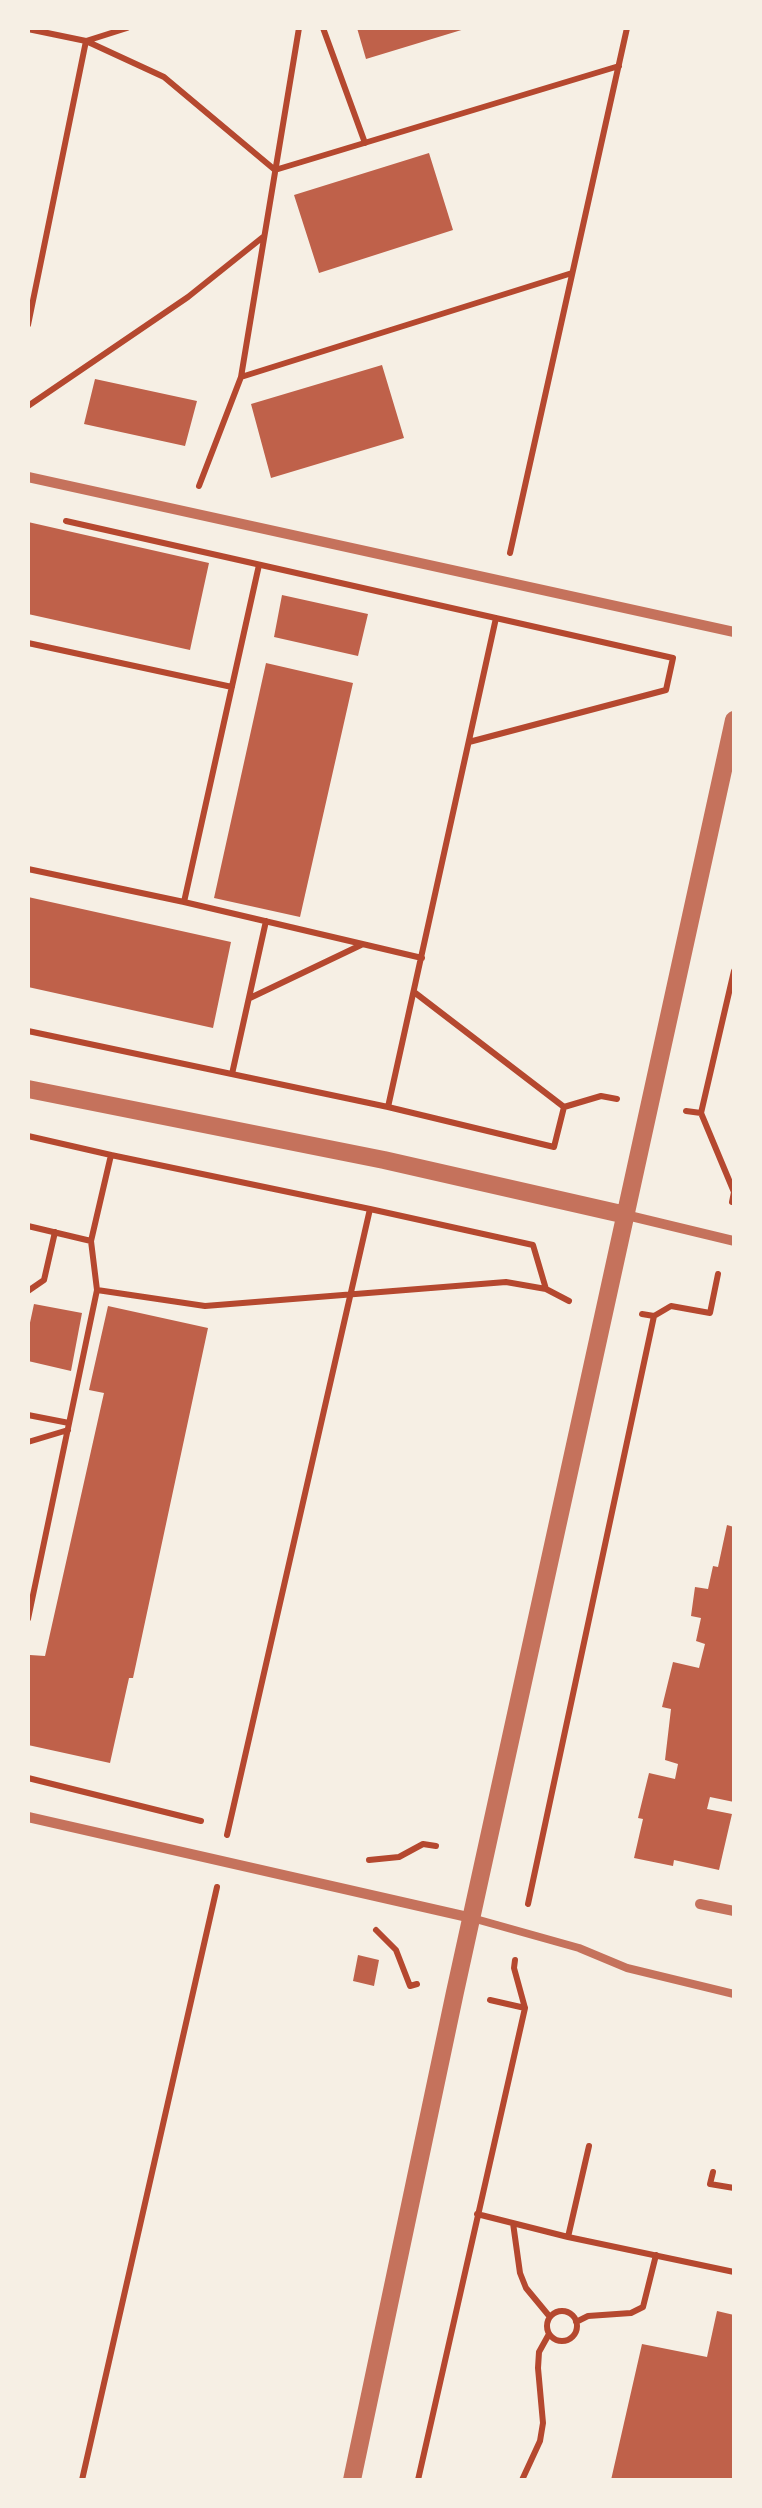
<!DOCTYPE html>
<style>
body{margin:0}
#map{position:relative;width:762px;height:2508px;overflow:hidden;background:#f6efe4;font-family:"Titillium Web",sans-serif}
canvas{display:block}
.frame{position:absolute;inset:0;border:30px solid #f6efe4;pointer-events:none}
</style>
<div id="map">
<canvas width="762" height="2508"></canvas>
<div class="frame"></div>
</div>
<script>
const ctx = document.querySelector('canvas').getContext('2d');
ctx.lineJoin = 'round';
function fill(path, color) {
  ctx.fillStyle = color;
  ctx.fill(path, 'evenodd');
}
function shape(rows) {
  const path = new Path2D();
  for (const r of rows) {
    if (r.length === 3) {
      path.moveTo(r[0] + r[2], r[1]);
      path.arc(r[0], r[1], r[2], 0, 2 * Math.PI);
      continue;
    }
    path.moveTo(r[0], r[1]);
    for (let i = 2; i < r.length; i += 2) path.lineTo(r[i], r[i + 1]);
  }
  return path;
}
function stroke(path, color, width, dash) {
  ctx.strokeStyle = color;
  ctx.lineWidth = width;
  ctx.lineCap = dash ? 'butt' : 'round';
  ctx.setLineDash(dash || []);
  ctx.stroke(path);
}
const building = shape([
 [357,28,468,28,366,59],
 [429,153,453,230,319,273,294,195],
 [382,365,404,438,271,478,251,404],
 [95,379,197,401,185,446,84,424],
 [28,522,209,563,190,650,28,614],
 [282,595,368,614,358,656,274,637],
 [266,663,353,683,300,917,214,898],
 [28,897,231,942,213,1028,28,987],
 [34,1304,82,1313,71,1371,28,1361,28,1332],
 [108,1306,208,1328,133,1678,129,1678,110,1763,28,1745,28,1667,30,1655,45,1656,104,1393,89,1390],
 [727,1525,734,1527,734,1802,710,1797,707,1809,732,1814,719,1870,674,1860,673,1866,634,1858,643,1819,638,1818,649,1773,675,1779,678,1764,665,1760,671,1709,662,1707,673,1662,699,1668,705,1644,696,1641,701,1618,691,1616,695,1587,708,1589,713,1566,718,1567],
 [358,1955,379,1960,374,1986,353,1981],
 [717,2311,734,2315,734,2480,611,2480,642,2344,707,2357]
]);
const path = shape([
 [323,28,365,143],
 [28,29,86,41,127,28],
 [28,325,86,41,164,77,275,170,619,66],
 [241,377,572,273],
 [28,406,188,297,263,237],
 [199,486,241,377,299,28],
 [66,521,673,658,666,690,469,742],
 [510,553,627,28],
 [259,565,184,902,422,958],
 [28,643,232,687],
 [28,869,184,902],
 [414,992,564,1107],
 [250,998,361,945],
 [28,1031,388,1107,554,1147,564,1107,601,1096,617,1099],
 [232,1074,266,921],
 [388,1107,496,618],
 [686,1111,701,1113,734,1192,732,1202],
 [701,1113,734,971],
 [28,1136,111,1155],
 [370,1209,533,1245,546,1289,569,1301],
 [28,1226,91,1241,111,1155,370,1209,227,1835],
 [91,1241,97,1290,205,1306,506,1282,546,1289],
 [28,1291,44,1280,55,1232],
 [642,1314,654,1316,671,1306,710,1313,718,1274],
 [28,1415,69,1423],
 [28,1442,68,1430],
 [28,1619,97,1290],
 [28,1778,201,1821],
 [369,1860,399,1857,423,1844,436,1846],
 [528,1904,654,1316],
 [376,1930,396,1950,410,1986,417,1984],
 [490,2000,525,2008],
 [589,2146,568,2237,734,2272],
 [713,2172,710,2184,734,2188],
 [477,2214,568,2237],
 [513,2223,520,2273,526,2288,550,2317],
 [562,2326,15],
 [576,2322,588,2316,631,2313,643,2307,656,2255],
 [82,2480,217,1887],
 [418,2480,525,2008,514,1968,515,1960],
 [522,2480,540,2441,543,2423,538,2368,539,2352,549,2334]
]);
const service = shape([
 [472,1918,579,1948,627,1968,734,1994]
]);
const minor = shape([
 [28,477,734,632],
 [626,1215,734,1241],
 [28,1817,472,1918],
 [700,1904,734,1911]
]);
const tertiary = shape([
 [28,1089,384,1160,626,1215],
 [352,2480,455,1992,734,720]
]);
fill(building, '#bf614a');
stroke(path, '#b5482f', 6);
stroke(service, '#c5725c', 8);
stroke(minor, '#c5725c', 10);
stroke(tertiary, '#c5725c', 18);
</script>
